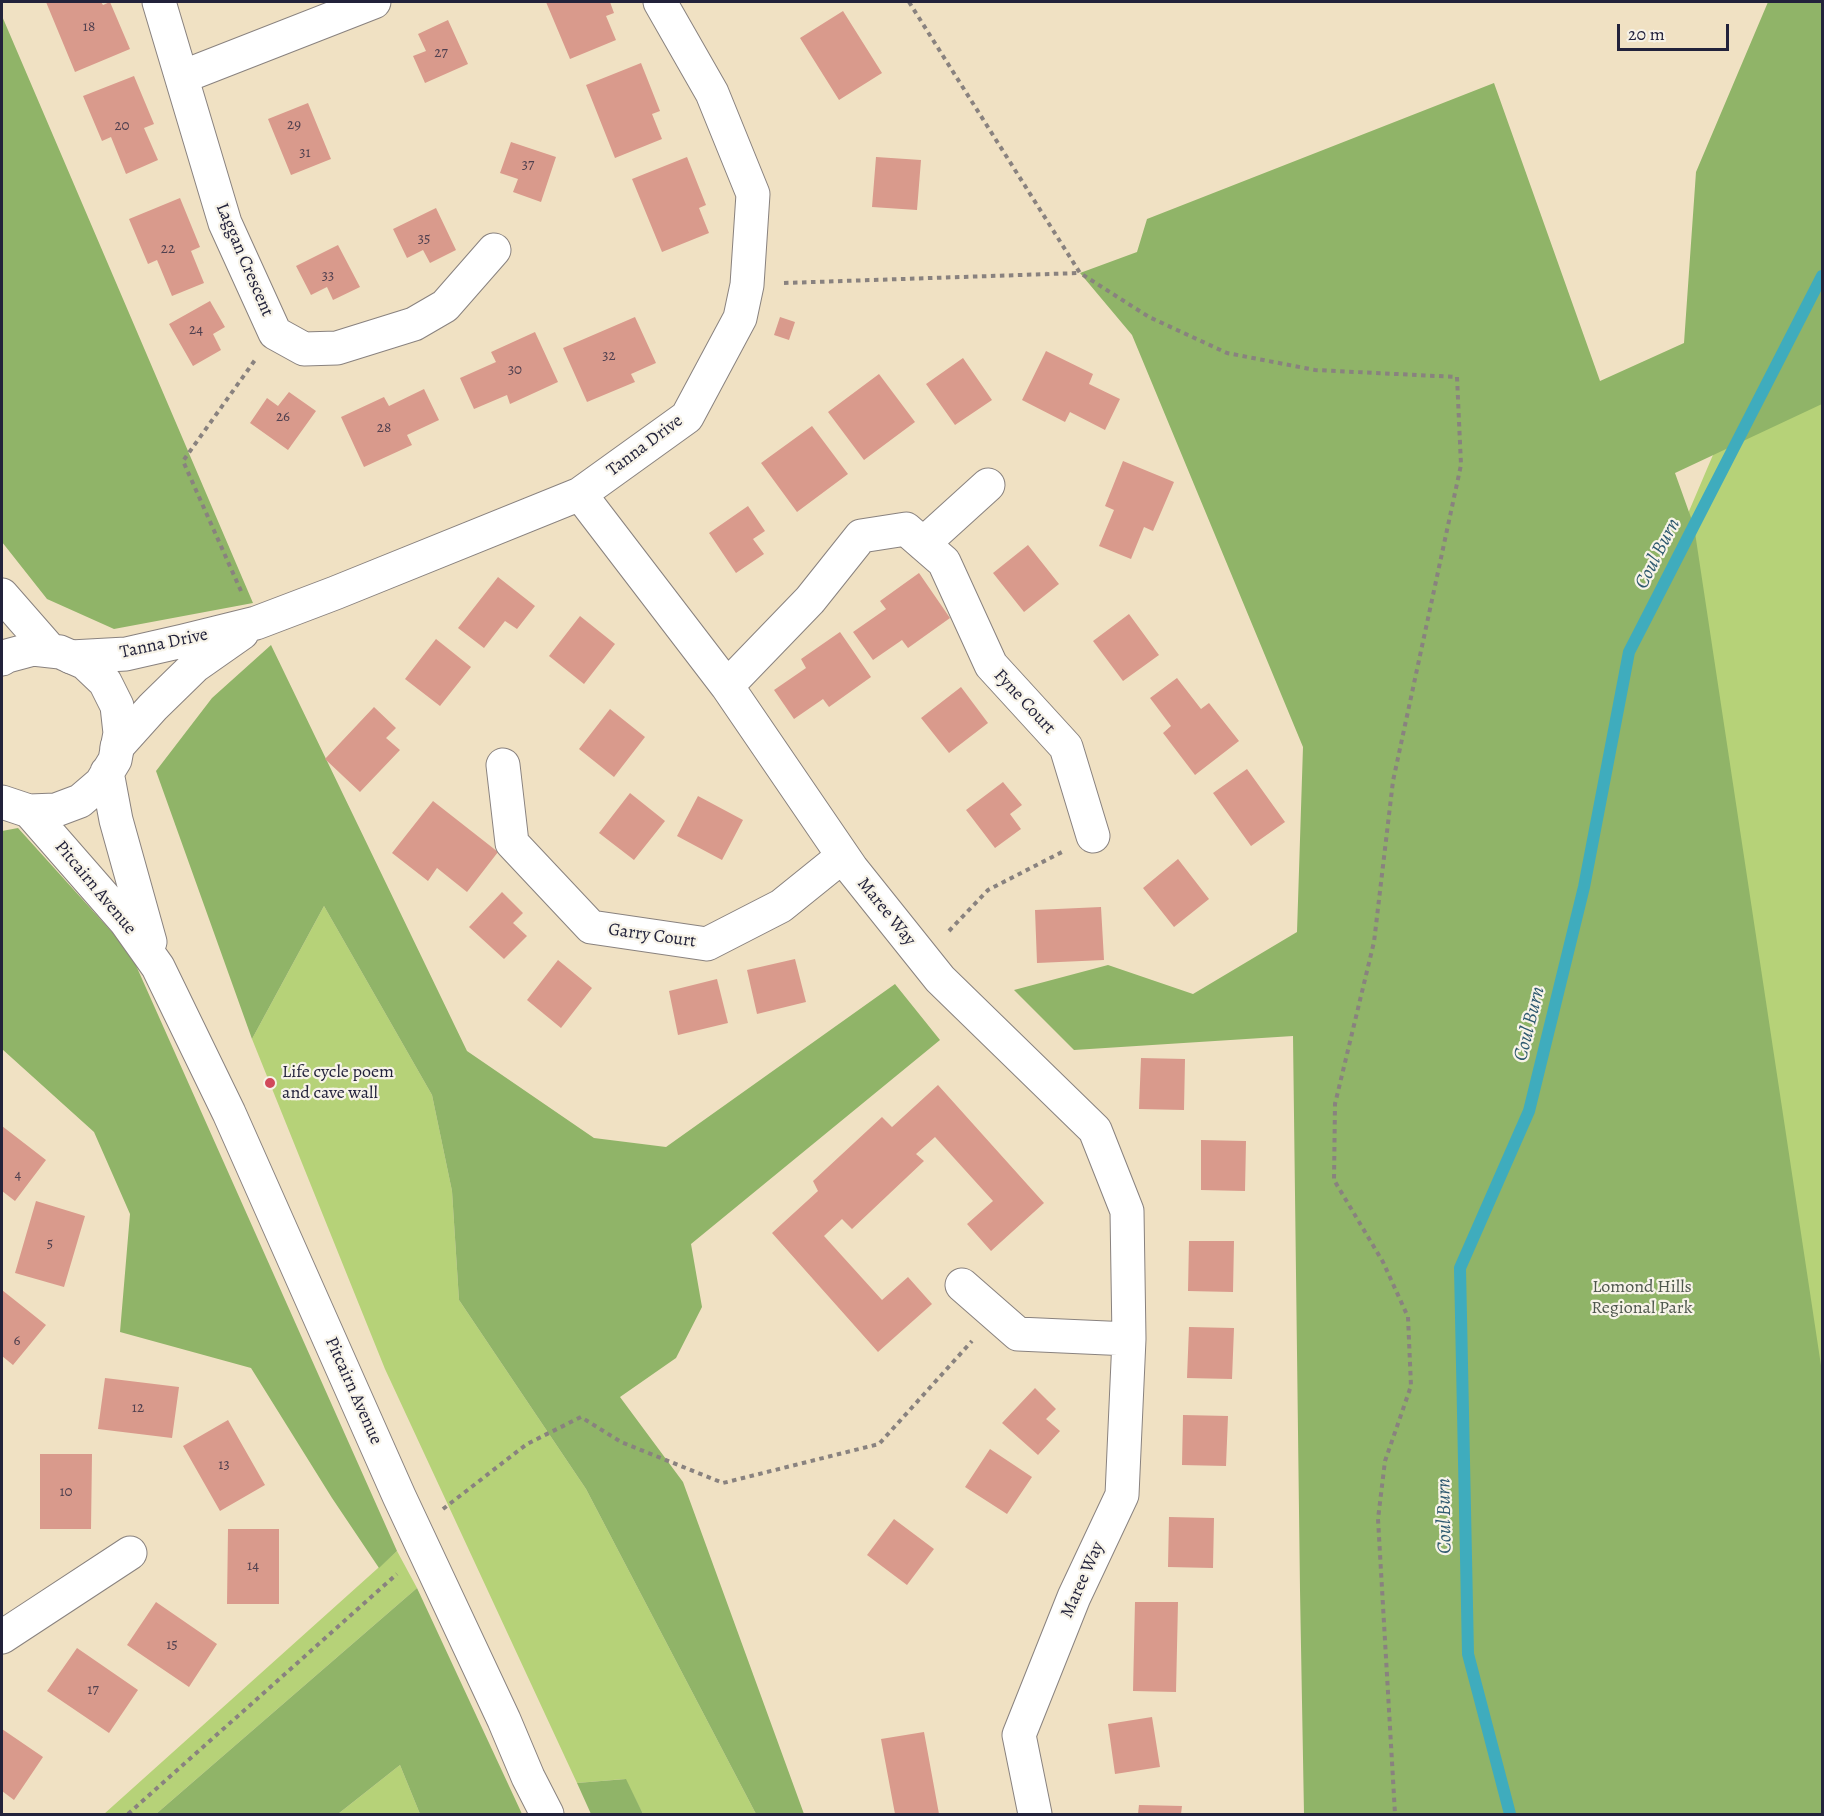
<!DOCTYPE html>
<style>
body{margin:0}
#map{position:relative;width:1824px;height:1816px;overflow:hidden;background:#f0e1c3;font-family:Alegreya,serif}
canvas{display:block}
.frame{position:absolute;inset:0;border:3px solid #22223b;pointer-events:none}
.scale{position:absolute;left:1617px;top:24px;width:112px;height:27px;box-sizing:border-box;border:3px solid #22223b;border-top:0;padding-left:8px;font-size:18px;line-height:21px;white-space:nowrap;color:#22223b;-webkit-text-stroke:4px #f7f3e8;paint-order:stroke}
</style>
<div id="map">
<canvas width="1824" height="1816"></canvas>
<div class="frame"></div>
<div class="scale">20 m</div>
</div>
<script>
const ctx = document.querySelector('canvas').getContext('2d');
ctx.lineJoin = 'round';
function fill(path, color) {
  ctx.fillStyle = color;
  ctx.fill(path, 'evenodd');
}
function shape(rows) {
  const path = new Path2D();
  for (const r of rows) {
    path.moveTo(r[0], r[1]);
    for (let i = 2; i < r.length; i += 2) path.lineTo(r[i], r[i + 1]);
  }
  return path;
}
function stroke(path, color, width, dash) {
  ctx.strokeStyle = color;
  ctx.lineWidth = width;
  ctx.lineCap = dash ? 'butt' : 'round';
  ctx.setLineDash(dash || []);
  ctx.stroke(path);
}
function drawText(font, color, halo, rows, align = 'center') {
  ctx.font = font + ' Alegreya,serif';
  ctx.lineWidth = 4.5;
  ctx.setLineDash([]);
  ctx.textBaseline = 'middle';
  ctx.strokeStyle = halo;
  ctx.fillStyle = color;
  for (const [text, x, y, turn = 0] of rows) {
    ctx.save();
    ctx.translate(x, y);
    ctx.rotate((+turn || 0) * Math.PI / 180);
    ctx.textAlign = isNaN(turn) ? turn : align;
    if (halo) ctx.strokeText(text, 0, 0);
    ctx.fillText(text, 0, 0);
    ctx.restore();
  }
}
const green = shape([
 [1822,199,1822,1814,1629,652],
 [324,906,432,1095,452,1191,459,1300,586,1489,756,1814,643,1814,625,1779,577,1783,385,1369,252,1039],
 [397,1551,417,1588,156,1814,104,1814],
 [400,1765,420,1814,338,1814]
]);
const forest = shape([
 [1768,2,1822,2,1822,404,1675,473,1694,526,1822,1372,1822,1814,1304,1814,1300,1590,1293,1036,1074,1050,1014,990,1108,965,1193,994,1297,932,1303,747,1132,335,1080,273,1137,252,1147,219,1494,83,1600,381,1684,343,1696,172],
 [2,16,253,603,114,629,47,599,2,542],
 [271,645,467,1051,594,1138,666,1147,895,984,940,1040,691,1244,702,1307,676,1358,620,1397,683,1482,804,1814,756,1814,586,1489,459,1300,452,1191,432,1095,324,906,252,1039,156,771,212,698],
 [18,828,130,952,397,1551,379,1568,332,1498,251,1368,120,1332,130,1214,94,1132,2,1049,2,831],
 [417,1588,522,1814,420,1814,400,1765,338,1814,156,1814],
 [626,1779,643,1814,591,1814,577,1783]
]);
const stream = shape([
 [1510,1814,1468,1654,1460,1268,1529,1111,1584,887,1629,652,1822,276]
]);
const building = shape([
 [46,2,101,2,103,5,110,2,130,49,75,72],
 [546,2,610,2,614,13,606,16,616,40,570,59],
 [843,11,882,73,839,100,800,38],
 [448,20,468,64,425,83,413,56,426,51,418,34],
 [641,63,660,111,652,114,662,139,615,158,586,85],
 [134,76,154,124,144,128,158,160,126,174,111,137,102,141,83,96],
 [308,103,331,159,291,175,268,119],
 [511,142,556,157,541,202,513,192,518,179,500,173],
 [687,157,706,205,699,208,709,233,662,252,632,179],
 [876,157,921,160,917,210,872,207],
 [180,198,200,247,191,251,204,283,172,296,157,260,148,264,129,219],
 [436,208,456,250,430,263,423,250,407,258,393,229],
 [338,245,360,287,333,300,327,287,311,295,296,266],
 [210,301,225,327,213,334,221,350,193,366,169,324],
 [635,317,656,363,631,374,635,382,587,402,563,348],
 [780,317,795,322,789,340,774,335],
 [535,332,558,382,510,404,507,395,474,409,460,378,496,362,491,352],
 [1046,351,1093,374,1089,384,1120,399,1105,430,1070,412,1065,422,1022,400],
 [963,358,992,400,955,425,926,384],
 [879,374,915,422,864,460,828,412],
 [424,389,439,420,407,435,412,445,364,467,341,417,384,397,389,406],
 [289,392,316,411,288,450,250,423,267,398,278,406],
 [812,426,848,474,797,512,761,463],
 [1123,461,1174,482,1153,531,1144,527,1131,559,1099,546,1114,510,1105,506],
 [748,506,765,531,753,539,764,554,736,573,709,533],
 [1028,545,1059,584,1024,612,993,573],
 [919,573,950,618,908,648,902,640,873,660,853,632,886,609,880,601],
 [498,577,535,606,517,629,505,621,484,648,458,628],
 [1129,614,1159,655,1123,681,1093,641],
 [580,616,615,644,584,684,549,656],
 [840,632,871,677,829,707,823,699,794,719,774,690,806,668,801,659],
 [436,639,471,667,440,706,405,679],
 [1177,678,1201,709,1209,703,1239,741,1195,775,1163,733,1171,726,1150,698],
 [961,687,988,723,949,753,921,718],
 [374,707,396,728,386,738,400,750,360,792,325,759],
 [610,709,645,737,614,777,579,749],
 [1247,769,1285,822,1251,846,1213,793],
 [1003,782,1022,805,1010,814,1021,829,995,848,966,810],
 [630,793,665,821,634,860,599,833],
 [698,796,743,820,722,860,677,836],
 [433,801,498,852,467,892,437,868,428,881,392,853],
 [1178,859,1209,899,1174,927,1143,888],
 [502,892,523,913,513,923,527,936,504,959,469,927],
 [1101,907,1104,960,1037,963,1035,910],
 [795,959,806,1002,757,1014,747,970],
 [558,960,592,988,561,1028,527,1000],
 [717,979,728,1023,678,1035,669,991],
 [1141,1058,1185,1059,1184,1110,1139,1109],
 [938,1085,1044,1203,991,1251,967,1224,993,1201,935,1137,916,1154,924,1161,852,1229,842,1219,824,1236,882,1300,908,1277,932,1304,878,1352,772,1233,818,1191,813,1181,882,1117,892,1127],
 [2,1126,46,1160,15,1201,2,1191],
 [1201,1140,1246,1141,1245,1191,1201,1190],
 [36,1201,85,1216,64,1287,15,1273],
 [1189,1241,1234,1241,1233,1292,1188,1291],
 [2,1290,46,1325,13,1365,2,1356],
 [1189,1327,1234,1328,1232,1379,1187,1378],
 [105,1378,179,1387,172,1438,98,1429],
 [1035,1388,1056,1409,1046,1419,1060,1431,1038,1455,1002,1423],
 [1183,1415,1228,1416,1226,1466,1182,1465],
 [228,1420,265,1485,220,1511,183,1446],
 [990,1449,1032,1477,1007,1514,965,1487],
 [40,1454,92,1454,91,1529,40,1529],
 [1169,1517,1214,1518,1213,1568,1168,1567],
 [894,1519,934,1549,907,1585,867,1555],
 [228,1529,279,1529,279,1604,227,1604],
 [156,1602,217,1644,189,1687,127,1645],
 [1135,1602,1178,1602,1176,1692,1133,1691],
 [77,1648,138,1690,109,1733,47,1691],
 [1152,1717,1160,1767,1115,1774,1108,1724],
 [2,1729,43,1757,14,1800,2,1791],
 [924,1732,939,1814,895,1814,881,1739],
 [1139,1805,1182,1806,1181,1814,1138,1814]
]);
const path = shape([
 [909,2,1080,273,1149,317,1227,353,1315,370,1457,377,1461,465,1393,781,1374,942,1335,1104,1334,1180,1383,1262,1408,1317,1411,1386,1385,1461,1378,1519,1395,1814],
 [784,283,1079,273],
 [241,591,183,461,255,360],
 [949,931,988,890,1062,852],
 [443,1509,527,1444,581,1417,621,1442,723,1483,879,1444,972,1341],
 [128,1814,397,1574]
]);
const minor = shape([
 [159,2,225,223,275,333,304,349,337,348,414,324,445,306,494,250],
 [182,77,374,2],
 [580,494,727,686,852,869,940,979,1095,1130,1127,1211,1129,1339,1122,1495,1074,1597,1019,1735,1035,1814],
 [923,544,988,485],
 [71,657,126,654,183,641,256,623,335,593,580,494,687,417,740,318,747,285,753,194,712,93,660,2],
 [727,686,810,600,861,536,906,529,944,562,991,665,1066,747,1093,836],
 [117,747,153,707,195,666,242,633],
 [503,765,512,843,591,927,707,944,781,906,843,856],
 [962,1285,1018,1334,1129,1339],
 [2,1637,130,1553]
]);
const tertiary = shape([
 [2,595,51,651],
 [2,659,7,656,33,649,60,652,85,663,105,682,117,706,120,733,115,760,101,783,80,801,56,810,29,811,2,802],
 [107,772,116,820,150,942],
 [29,811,126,922,158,967,229,1113,399,1496,504,1720,528,1777,547,1814]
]);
const markers = [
 [270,1083,6,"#d1495b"]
];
const numberNames = [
 ["18",89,27],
 ["27",441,53],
 ["29",294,125],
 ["20",122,126],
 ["31",305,153],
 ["37",528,165],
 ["35",424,239],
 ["22",168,249],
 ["33",328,276],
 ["24",196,330],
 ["32",609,356],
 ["30",515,370],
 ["26",283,417],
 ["28",384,428],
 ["4",18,1175],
 ["5",50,1244],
 ["6",17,1341],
 ["12",138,1408],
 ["13",224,1465],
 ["10",66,1492],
 ["14",253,1566],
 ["15",172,1645],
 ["17",93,1690]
];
const streetNames = [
 ["Laggan Crescent",244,260,67],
 ["Tanna Drive",645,446,-37],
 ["Tanna Drive",164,644,-12],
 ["Fyne Court",1024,702,47],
 ["Pitcairn Avenue",95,888,50],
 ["Maree Way",886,912,51],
 ["Garry Court",652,936,8],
 ["Pitcairn Avenue",353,1391,66],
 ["Maree Way",1083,1580,-66]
];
const poiNames = [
 ["Life cycle poem",282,1073],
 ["and cave wall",282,1094]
];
const parkNames = [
 ["Lomond Hills",1642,1288],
 ["Regional Park",1642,1309]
];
const waterNames = [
 ["Coul Burn",1658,554,-63],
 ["Coul Burn",1530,1024,-76],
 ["Coul Burn",1445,1516,-91]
];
fill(green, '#b6d278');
fill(forest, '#90b468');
stroke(stream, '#3facbd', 12);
fill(building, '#d99a8c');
stroke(minor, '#89827f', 35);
stroke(tertiary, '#89827f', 35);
stroke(path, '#89827f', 4, [4.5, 4.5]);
stroke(minor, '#fff', 33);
stroke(tertiary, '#fff', 33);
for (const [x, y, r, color] of markers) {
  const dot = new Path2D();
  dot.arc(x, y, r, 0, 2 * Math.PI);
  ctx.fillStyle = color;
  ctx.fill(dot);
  stroke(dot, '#f7f3e8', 2);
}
drawText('15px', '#50404f', null, numberNames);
drawText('18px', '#22223b', '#f7f3e8', streetNames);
drawText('18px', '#22223b', '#f7f3e8', poiNames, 'left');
drawText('18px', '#4e574d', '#f7f3e8', parkNames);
drawText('italic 20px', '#2e596f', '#f7f3e8', waterNames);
</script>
